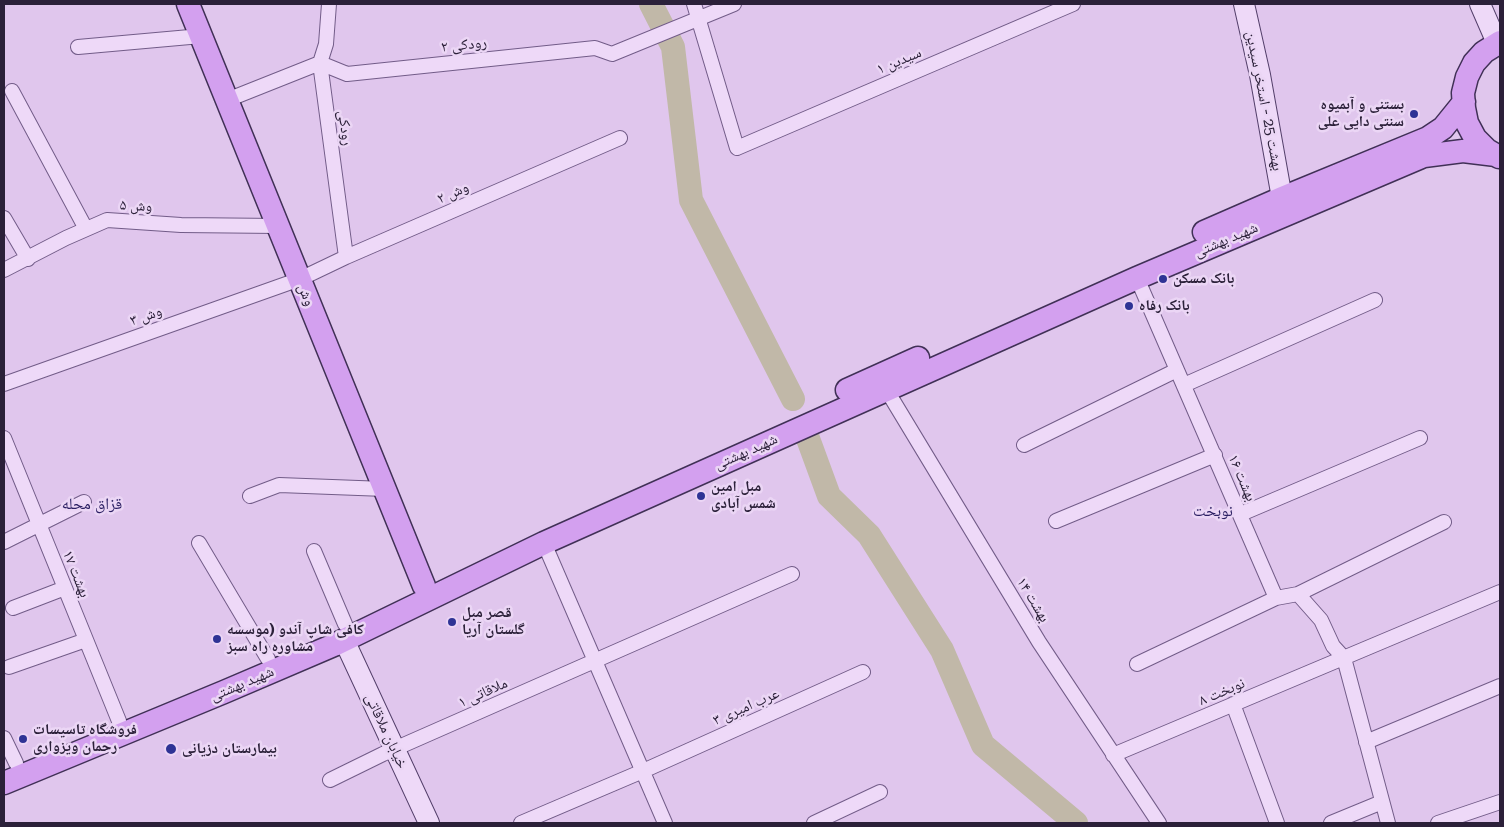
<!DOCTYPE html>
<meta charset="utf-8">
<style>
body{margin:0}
#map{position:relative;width:1504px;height:827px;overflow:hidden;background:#e0c6ed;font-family:"Roboto Serif",serif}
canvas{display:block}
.frame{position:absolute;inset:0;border:5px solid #2b2039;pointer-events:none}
</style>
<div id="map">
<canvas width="1504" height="827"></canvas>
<div class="frame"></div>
</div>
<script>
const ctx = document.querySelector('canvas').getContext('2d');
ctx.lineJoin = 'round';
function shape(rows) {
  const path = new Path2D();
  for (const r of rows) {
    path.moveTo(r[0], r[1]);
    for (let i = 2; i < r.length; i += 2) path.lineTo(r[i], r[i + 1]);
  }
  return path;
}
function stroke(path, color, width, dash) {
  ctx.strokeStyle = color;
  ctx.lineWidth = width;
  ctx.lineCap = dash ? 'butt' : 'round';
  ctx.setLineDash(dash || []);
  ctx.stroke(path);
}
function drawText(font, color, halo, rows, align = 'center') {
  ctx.font = font + ' "Roboto Serif","Noto Naskh Arabic",serif';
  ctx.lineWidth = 5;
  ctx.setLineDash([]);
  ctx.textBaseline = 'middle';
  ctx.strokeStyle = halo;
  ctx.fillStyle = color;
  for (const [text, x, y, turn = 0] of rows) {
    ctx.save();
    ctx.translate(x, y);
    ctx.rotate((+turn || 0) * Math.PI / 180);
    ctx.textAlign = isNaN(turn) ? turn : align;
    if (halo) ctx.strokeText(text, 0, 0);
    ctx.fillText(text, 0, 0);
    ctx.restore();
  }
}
const river = shape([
 [651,4,673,47,691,200,793,399],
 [807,436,829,496,869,535,942,650,983,745,1076,823]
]);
const street = shape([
 [329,4,326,44,320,63,346,257],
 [694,4,737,148,1073,4],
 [78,47,201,36],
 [320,63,347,74,595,48,612,54,734,4],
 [12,91,86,229],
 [227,100,320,63],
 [4,218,28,259],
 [4,270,66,238,107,220,181,225,278,226],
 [1137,278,1276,598],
 [4,384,300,279,346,257,620,138],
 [1184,385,1375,300],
 [886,389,1039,642,1159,823],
 [4,438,119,721],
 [1024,445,1177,370],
 [250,496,279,485,385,489],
 [1241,514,1420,438],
 [1056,521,1215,455],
 [4,542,84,502],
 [199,543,268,659],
 [544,543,665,823],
 [314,551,345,624],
 [1298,594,1444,522],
 [13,608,65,588],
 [1137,664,1276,598,1298,594,1321,620,1333,646,1344,658,1388,823],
 [9,667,86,640],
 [1233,704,1277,823],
 [4,738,16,763],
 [1366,742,1500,686],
 [1113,755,1500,592],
 [330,780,383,754,792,574],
 [521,823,643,771,863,672],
 [814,823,880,792],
 [1331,823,1382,802],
 [1438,823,1500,802]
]);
const secondary = shape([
 [1244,4,1260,75,1282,198],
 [1480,4,1497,43],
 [344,640,429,823]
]);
const primary = shape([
 [188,4,424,586],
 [1499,157,1487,150,1475,138,1467,123,1464,108,1463,93,1467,77,1474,63,1484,52,1500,42],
 [1204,232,1282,198,1428,138,1443,128,1464,102],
 [847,390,918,358],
 [4,783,224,692,334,645,544,543,1137,278,1424,156,1463,151,1496,155]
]);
const markers = [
 [1414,114,5,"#2e3395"],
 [1163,279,5,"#2e3395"],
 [1129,306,5,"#2e3395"],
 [701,496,5,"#2e3395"],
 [452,622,5,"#2e3395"],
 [217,639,5,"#2e3395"],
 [23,739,5,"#2e3395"],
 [171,749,6,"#2e3395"]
];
const streetNames = [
 ["رودکی ۲",464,45,-6],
 ["سیدین ۱",899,61,-23],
 ["بهشت 25 - استخر سیدین",1264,101,79],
 ["رودکی",345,128,82],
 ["وش ۲",453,193,-24],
 ["وش ۵",136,206,3],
 ["شهید بهشتی",1226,240,-23],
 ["وش",306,295,68],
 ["وش ۳",146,316,-19],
 ["شهید بهشتی",746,452,-24],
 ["۱۶ بهشت",1242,478,67],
 ["بهشت ۱۷",76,574,68],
 ["بهشت ۱۴",1033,600,59],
 ["شهید بهشتی",242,684,-23],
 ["۸ نوبخت",1222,692,-23],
 ["ملاقاتی ۱",483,693,-24],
 ["۳ عرب امیری",746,707,-24],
 ["خیابان ملاقاتی",386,731,65]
];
const poiNames = [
 ["بستنی و آبمیوه",1404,105,"right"],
 ["سنتی دایی علی",1404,122,"right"],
 ["بانک مسکن",1173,279],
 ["بانک رفاه",1139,306],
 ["مبل امین",711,487],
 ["شمس آبادی",711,504],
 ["قصر مبل",462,613],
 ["گلستان آریا",462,630],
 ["کافی شاپ آندو (موسسه",227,630],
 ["مشاوره راه سبز",227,647],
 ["فروشگاه تاسیسات",33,730],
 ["رحمان ویزواری",33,747],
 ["بیمارستان دزیانی",182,749]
];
const neighbourhoodNames = [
 ["قزاق محله",92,504],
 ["نوبخت",1213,511]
];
stroke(river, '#c1b8a8', 24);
stroke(street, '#725c88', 16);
stroke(secondary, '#533f6a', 22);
stroke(primary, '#403056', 25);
stroke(street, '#eed9f8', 14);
stroke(secondary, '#eed9f8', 20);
stroke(primary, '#d3a0ef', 22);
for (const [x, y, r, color] of markers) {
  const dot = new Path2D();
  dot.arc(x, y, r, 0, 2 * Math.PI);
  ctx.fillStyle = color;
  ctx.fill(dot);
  stroke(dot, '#ebd6f5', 2);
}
drawText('15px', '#2b2039', '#ebd6f5', streetNames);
drawText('bold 15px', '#2b2039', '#ebd6f5', poiNames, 'left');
drawText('16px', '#2c2064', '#ebd6f5', neighbourhoodNames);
</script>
